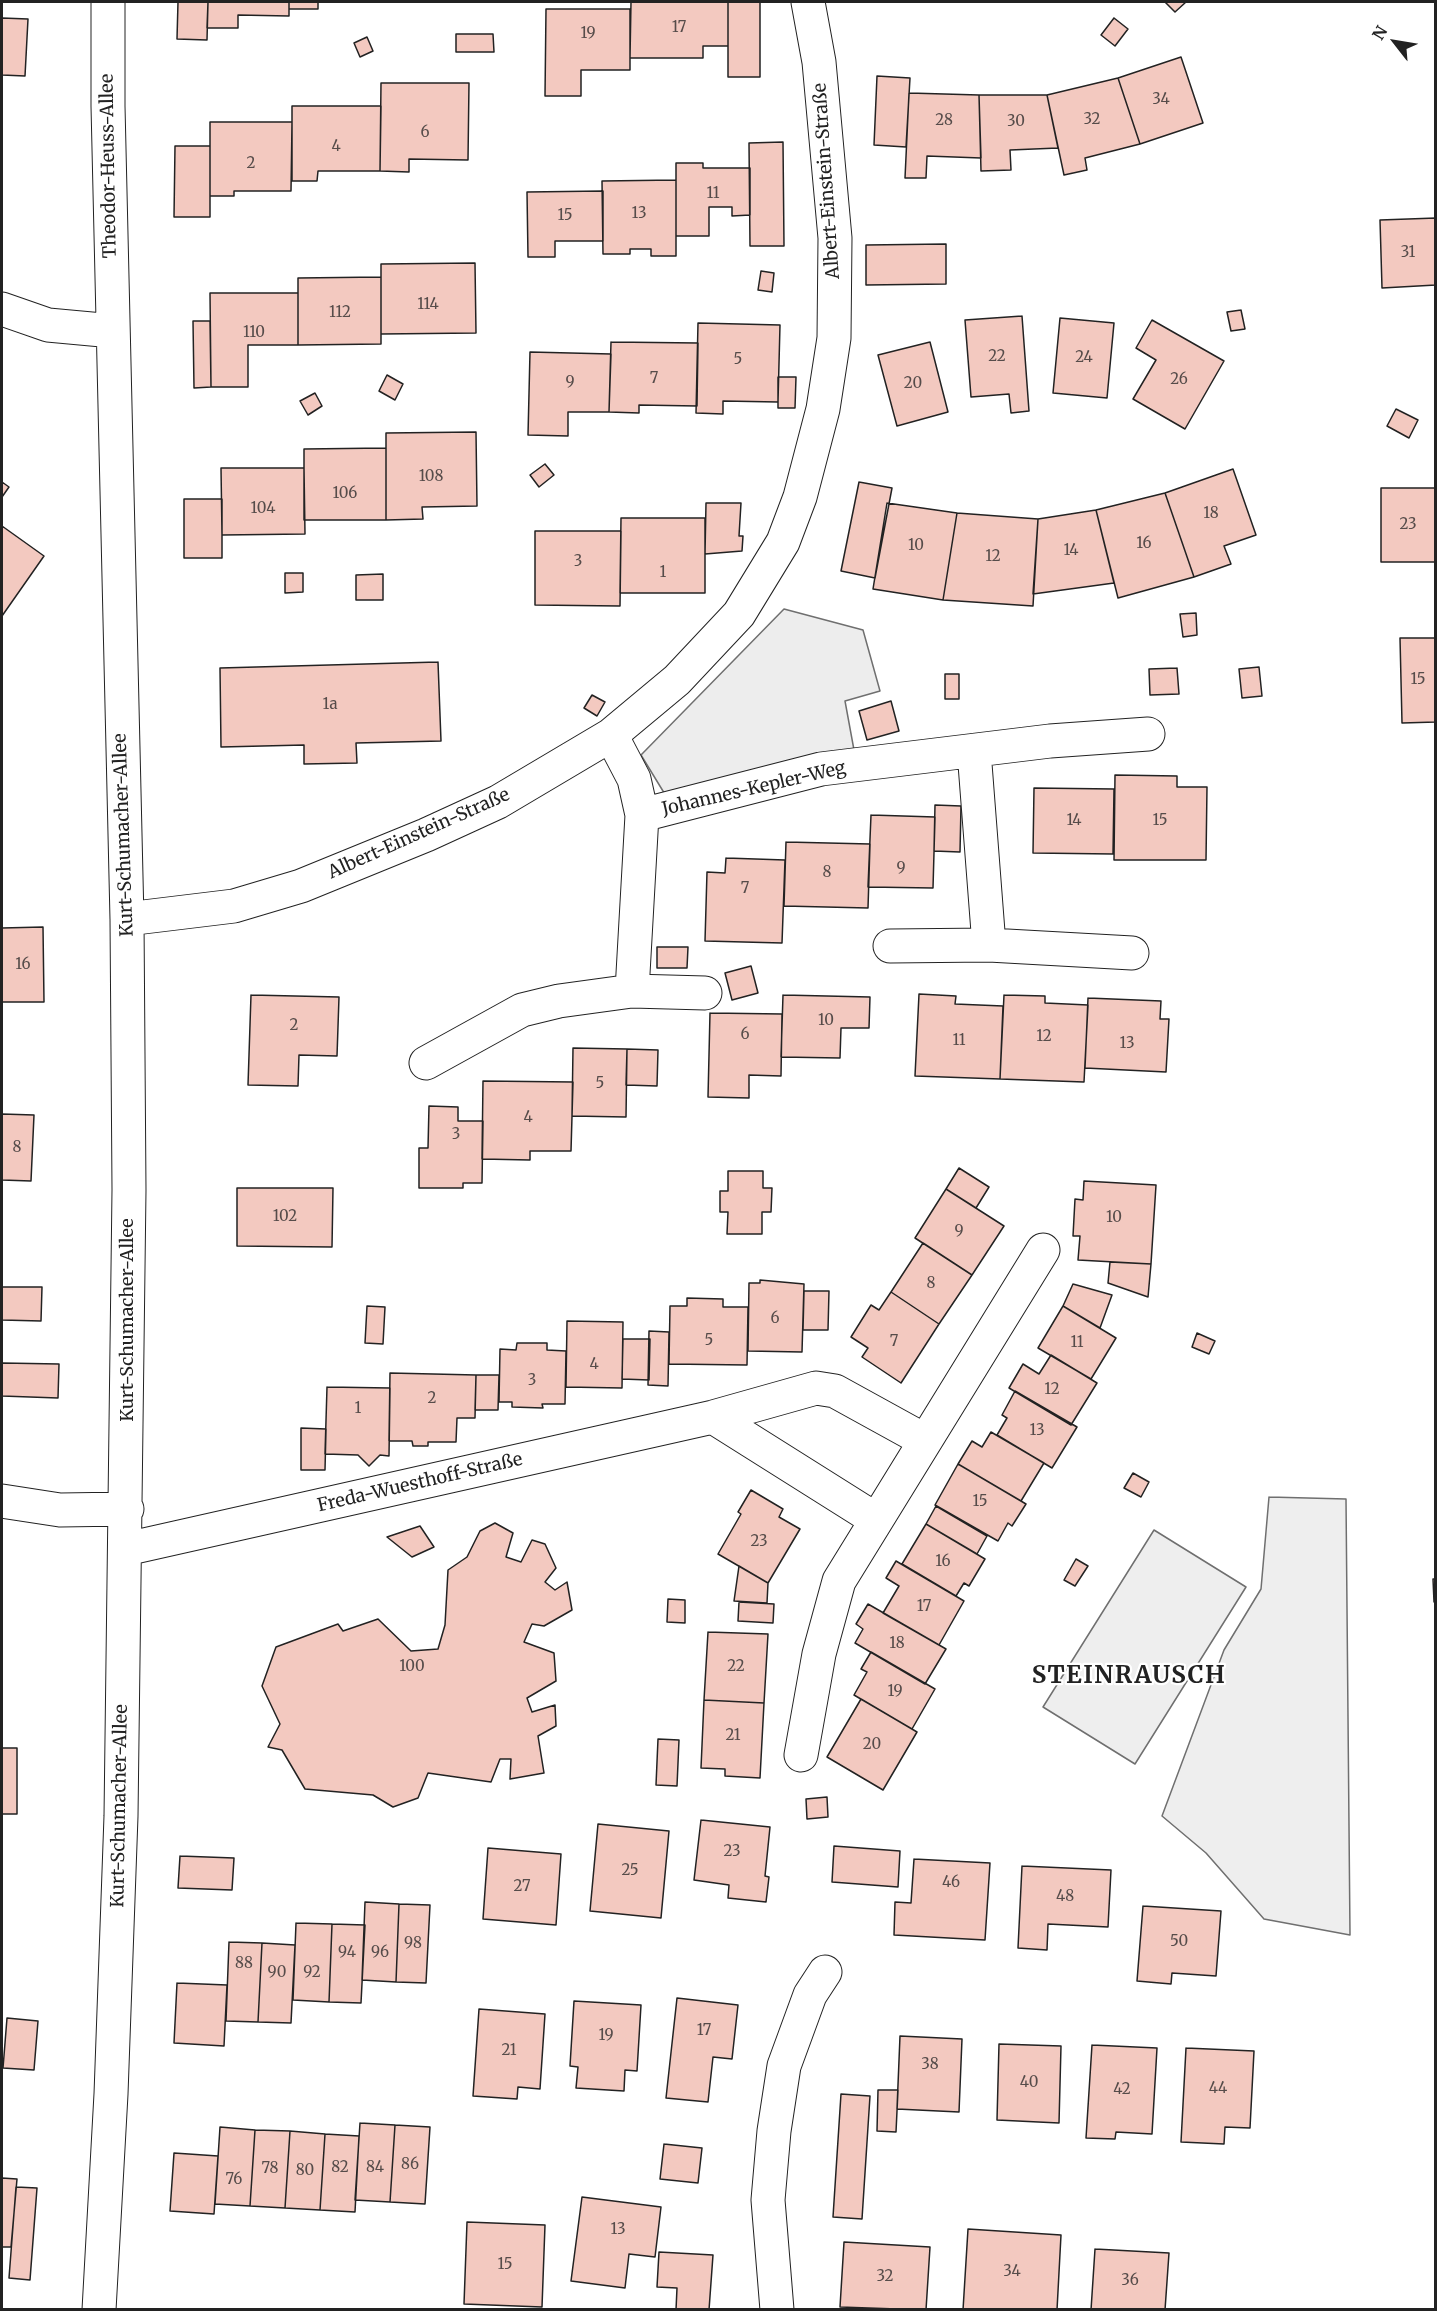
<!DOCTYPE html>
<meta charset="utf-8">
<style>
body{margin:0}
#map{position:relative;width:1437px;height:2311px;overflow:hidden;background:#fff;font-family:Merriweather,serif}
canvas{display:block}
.frame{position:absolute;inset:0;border:3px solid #222;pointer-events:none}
.north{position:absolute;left:1365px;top:12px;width:60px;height:60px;-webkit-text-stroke:4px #fff;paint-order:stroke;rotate:301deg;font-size:16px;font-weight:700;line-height:24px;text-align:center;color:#222}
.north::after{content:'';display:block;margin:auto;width:21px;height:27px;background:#222;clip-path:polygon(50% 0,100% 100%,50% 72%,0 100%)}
</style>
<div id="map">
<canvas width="1437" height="2311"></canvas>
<div class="frame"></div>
<div class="north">N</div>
</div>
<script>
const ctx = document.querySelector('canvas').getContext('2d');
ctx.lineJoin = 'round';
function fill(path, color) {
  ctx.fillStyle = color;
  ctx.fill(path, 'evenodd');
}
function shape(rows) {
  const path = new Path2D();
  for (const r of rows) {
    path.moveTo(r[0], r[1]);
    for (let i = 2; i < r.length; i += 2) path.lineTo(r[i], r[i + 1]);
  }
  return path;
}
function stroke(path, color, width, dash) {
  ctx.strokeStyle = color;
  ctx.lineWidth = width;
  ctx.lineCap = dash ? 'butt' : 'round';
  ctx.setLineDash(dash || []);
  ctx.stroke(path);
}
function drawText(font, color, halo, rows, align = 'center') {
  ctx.font = font + ' Merriweather,serif';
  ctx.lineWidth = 4.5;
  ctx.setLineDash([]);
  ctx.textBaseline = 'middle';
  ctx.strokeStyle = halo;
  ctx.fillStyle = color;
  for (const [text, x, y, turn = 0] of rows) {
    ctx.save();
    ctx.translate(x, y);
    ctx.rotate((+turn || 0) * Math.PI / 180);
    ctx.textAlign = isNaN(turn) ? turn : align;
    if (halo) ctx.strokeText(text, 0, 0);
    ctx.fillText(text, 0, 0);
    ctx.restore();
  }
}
const green = shape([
 [1269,1497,1346,1499,1350,1935,1264,1919,1206,1853,1162,1816,1224,1650,1261,1589,1269,1497],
 [1154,1530,1246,1587,1135,1764,1043,1707,1154,1530]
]);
const parking = shape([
 [784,609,863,630,880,691,845,701,854,750,666,796,641,755,784,609]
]);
const building = shape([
 [178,2,208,2,207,40,177,39,178,2],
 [208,2,289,2,289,16,238,15,238,28,207,28,208,2],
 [289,2,374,2,318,2,318,9,289,9,289,2],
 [631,2,728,2,728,46,703,46,703,58,630,58,631,2],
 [728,2,760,2,760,77,728,77,728,2],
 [1165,2,1186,2,1175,12,1165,2],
 [546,9,630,9,630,70,581,70,581,96,545,96,546,9],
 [2,18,28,19,25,76,2,75,2,18],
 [1114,18,1128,29,1115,46,1101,35,1114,18],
 [456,34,493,34,494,52,456,52,456,34],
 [367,37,373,51,360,57,354,43,367,37],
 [1181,57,1203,123,1140,144,1118,78,1181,57],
 [877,76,910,78,906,147,874,145,877,76],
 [1118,78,1140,144,1085,158,1087,170,1064,175,1047,95,1118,78],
 [381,83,469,83,468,160,409,159,409,172,380,171,381,83],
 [909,93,979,95,981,158,927,156,926,178,905,178,909,93],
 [979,95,1047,95,1058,148,1010,150,1011,170,981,171,979,95],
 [292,106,381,106,380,171,318,171,317,181,292,181,292,106],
 [210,122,292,122,291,191,234,191,234,196,210,196,210,122],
 [783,142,784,246,750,246,749,143,783,142],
 [175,146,210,146,210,217,174,217,175,146],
 [676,163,703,163,703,168,750,168,750,215,732,216,732,207,709,207,709,236,676,236,676,163],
 [676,180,676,256,651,256,651,249,630,249,630,254,603,254,602,181,676,180],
 [603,191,603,241,555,241,555,257,528,257,527,192,603,191],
 [1436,218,1436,285,1382,288,1380,220,1436,218],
 [946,244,946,284,866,285,866,245,946,244],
 [475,263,476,333,381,334,381,264,475,263],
 [761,271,774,273,772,292,758,290,761,271],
 [381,277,381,344,298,345,298,278,381,277],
 [210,293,298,293,298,345,248,345,248,387,211,387,210,293],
 [1241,310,1245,329,1231,331,1227,312,1241,310],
 [1022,316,1029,411,1011,413,1009,394,971,397,965,320,1022,316],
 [1060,318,1114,323,1107,398,1053,393,1060,318],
 [1152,320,1224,361,1185,429,1133,399,1156,360,1136,348,1152,320],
 [193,321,210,321,211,387,194,388,193,321],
 [698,323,780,325,778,402,723,401,723,414,696,413,698,323],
 [611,342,698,343,697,406,639,405,639,413,609,412,611,342],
 [930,342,948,412,897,426,878,355,930,342],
 [530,352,611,354,609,412,568,412,568,436,528,435,530,352],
 [387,375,403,384,395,400,379,391,387,375],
 [778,377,796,377,795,408,778,408,778,377],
 [315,393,322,406,308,415,300,401,315,393],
 [1396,409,1418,420,1409,438,1387,426,1396,409],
 [476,432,477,506,422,507,423,519,386,520,386,433,476,432],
 [386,448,386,520,304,520,304,449,386,448],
 [545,464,554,475,539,487,530,475,545,464],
 [221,468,304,468,305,534,222,535,221,468],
 [1233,469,1256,535,1224,546,1231,564,1194,577,1165,493,1233,469],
 [2,482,9,487,2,497,2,482],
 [859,482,892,488,875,578,841,571,859,482],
 [1381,488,1436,488,1436,562,1381,562,1381,488],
 [1165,493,1194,577,1118,598,1096,510,1165,493],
 [184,499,222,499,222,558,184,558,184,499],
 [706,503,741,503,739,536,743,536,742,551,705,554,706,503],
 [887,503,957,513,943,600,873,589,887,503],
 [1096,510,1114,583,1033,594,1038,519,1096,510],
 [957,513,1038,519,1033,606,943,600,957,513],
 [621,518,705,518,705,593,620,593,621,518],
 [2,526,44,556,2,616,2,526],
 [535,531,621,531,620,606,535,605,535,531],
 [285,573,303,573,303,592,285,593,285,573],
 [383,574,383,600,356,600,356,575,383,574],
 [1196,613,1197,635,1183,637,1180,614,1196,613],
 [1400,638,1436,638,1436,722,1402,723,1400,638],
 [438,662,441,741,356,743,357,763,304,764,304,745,221,747,220,668,438,662],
 [1259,667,1262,696,1242,698,1239,669,1259,667],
 [1177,668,1179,694,1150,695,1149,669,1177,668],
 [945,674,959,674,959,699,945,699,945,674],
 [592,695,605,702,597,716,584,708,592,695],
 [891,701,899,731,867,740,859,711,891,701],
 [1115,775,1177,776,1177,787,1207,787,1206,860,1114,860,1115,775],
 [1034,788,1114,789,1113,854,1033,853,1034,788],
 [935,805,961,806,960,852,934,851,935,805],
 [871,815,935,817,933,888,868,887,871,815],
 [786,842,870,844,868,908,784,906,786,842],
 [726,858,785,860,782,943,705,941,707,872,725,873,726,858],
 [43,927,44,1002,2,1002,2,928,43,927],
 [657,947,688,947,687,968,657,968,657,947],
 [751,966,758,993,732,1000,725,973,751,966],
 [919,994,956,996,955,1004,1003,1006,1000,1079,915,1076,919,994],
 [251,995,339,997,337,1056,299,1055,298,1086,248,1085,251,995],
 [783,995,870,997,869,1028,841,1028,840,1058,781,1057,783,995],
 [1004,995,1045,996,1045,1003,1088,1005,1084,1082,1000,1079,1004,995],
 [1088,998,1161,1001,1160,1019,1169,1019,1166,1072,1085,1068,1088,998],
 [710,1013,782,1014,781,1076,749,1075,749,1098,708,1097,710,1013],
 [573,1048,627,1049,626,1117,572,1116,573,1048],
 [627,1049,658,1050,657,1086,626,1085,627,1049],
 [483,1081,573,1082,571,1151,530,1151,530,1160,482,1159,483,1081],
 [429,1106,458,1107,458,1121,483,1121,482,1183,463,1183,463,1188,419,1188,419,1148,428,1148,429,1106],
 [2,1114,34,1115,31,1181,2,1180,2,1114],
 [959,1168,989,1187,976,1208,946,1189,959,1168],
 [728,1171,763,1171,763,1188,772,1188,771,1212,762,1212,762,1234,727,1234,728,1212,720,1212,720,1191,728,1191,728,1171],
 [1084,1181,1156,1185,1151,1264,1078,1260,1080,1236,1073,1236,1075,1199,1083,1200,1084,1181],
 [237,1188,333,1188,332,1247,237,1246,237,1188],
 [946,1189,1004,1226,972,1275,915,1238,946,1189],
 [923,1243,972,1275,939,1324,891,1292,923,1243],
 [1110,1262,1151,1264,1148,1297,1108,1283,1110,1262],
 [760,1280,804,1284,802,1352,748,1351,749,1283,760,1283,760,1280],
 [1073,1284,1112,1295,1100,1328,1063,1306,1073,1284],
 [2,1287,42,1287,41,1321,2,1320,2,1287],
 [804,1291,829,1291,828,1330,803,1330,804,1291],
 [891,1292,939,1324,901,1383,862,1357,868,1348,851,1337,871,1305,879,1310,891,1292],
 [687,1298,723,1299,723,1307,748,1307,747,1365,669,1364,670,1306,687,1306,687,1298],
 [367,1306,385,1307,383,1344,365,1343,367,1306],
 [1063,1306,1116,1338,1091,1379,1038,1348,1063,1306],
 [567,1321,623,1322,622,1388,566,1387,567,1321],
 [649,1331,669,1332,668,1386,648,1385,649,1331],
 [1197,1333,1215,1341,1209,1354,1192,1347,1197,1333],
 [623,1339,650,1339,649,1380,622,1379,623,1339],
 [517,1343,547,1343,547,1350,566,1351,565,1404,542,1404,543,1408,512,1407,512,1402,499,1402,500,1349,516,1350,517,1343],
 [1051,1355,1097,1383,1071,1425,1009,1388,1023,1364,1039,1374,1051,1355],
 [2,1363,59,1364,58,1398,2,1396,2,1363],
 [390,1373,476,1375,475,1418,457,1418,456,1442,428,1442,428,1446,413,1446,412,1441,389,1441,390,1373],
 [476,1375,499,1375,498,1410,475,1410,476,1375],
 [327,1387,390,1388,389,1456,380,1455,369,1466,358,1455,325,1454,327,1387],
 [1015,1391,1077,1427,1052,1468,997,1435,1007,1418,1002,1415,1015,1391],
 [301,1428,326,1429,325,1470,301,1470,301,1428],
 [991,1432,1044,1463,1021,1501,958,1464,972,1441,982,1447,991,1432],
 [958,1464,1026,1504,1012,1526,1008,1523,998,1541,935,1505,958,1464],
 [1133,1473,1149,1482,1141,1497,1124,1488,1133,1473],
 [751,1490,783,1509,779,1517,800,1529,768,1583,718,1554,741,1514,738,1512,751,1490],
 [936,1506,987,1536,977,1554,926,1524,936,1506],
 [495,1523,513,1533,506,1557,521,1562,532,1540,545,1544,556,1568,545,1582,555,1590,567,1582,572,1610,544,1626,532,1624,524,1642,554,1653,556,1681,527,1698,532,1712,555,1705,556,1726,538,1736,544,1773,510,1779,511,1759,500,1759,491,1782,428,1773,418,1798,393,1807,373,1795,305,1789,282,1750,268,1747,280,1724,262,1686,276,1647,338,1624,343,1631,378,1619,411,1651,438,1649,445,1625,448,1570,467,1557,480,1531,495,1523],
 [926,1524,985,1559,969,1586,964,1583,956,1596,902,1564,926,1524],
 [420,1526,434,1547,412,1557,387,1537,420,1526],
 [1076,1559,1088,1566,1075,1586,1064,1580,1076,1559],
 [896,1561,964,1601,939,1645,883,1613,899,1586,886,1578,896,1561],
 [739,1566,768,1583,767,1603,734,1601,739,1566],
 [1433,1579,1436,1579,1436,1601,1434,1602,1433,1579],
 [668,1599,685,1600,685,1623,667,1622,668,1599],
 [739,1602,774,1604,773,1623,738,1621,739,1602],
 [868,1604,946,1649,925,1684,855,1643,863,1629,856,1624,868,1604],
 [708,1632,768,1634,764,1703,704,1700,708,1632],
 [871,1652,935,1689,912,1729,854,1695,867,1672,861,1669,871,1652],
 [861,1699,917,1732,883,1790,827,1757,861,1699],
 [704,1700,764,1703,760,1778,725,1776,725,1769,701,1768,704,1700],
 [658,1739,679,1740,677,1786,656,1785,658,1739],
 [2,1748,17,1748,17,1814,2,1814,2,1748],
 [827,1797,828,1817,807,1819,806,1799,827,1797],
 [701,1820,770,1827,765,1876,769,1877,766,1902,728,1898,729,1885,694,1880,701,1820],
 [598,1824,669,1831,661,1918,590,1911,598,1824],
 [834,1846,900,1851,898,1887,832,1882,834,1846],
 [488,1848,561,1854,556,1925,483,1919,488,1848],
 [180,1856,234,1858,232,1890,178,1888,180,1856],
 [914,1859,990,1863,985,1940,894,1935,895,1902,911,1903,914,1859],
 [1022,1866,1111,1870,1108,1927,1048,1924,1047,1950,1018,1948,1022,1866],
 [365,1902,399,1904,396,1982,362,1980,365,1902],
 [399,1904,430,1905,426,1983,396,1982,399,1904],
 [1143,1906,1221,1911,1216,1976,1172,1973,1171,1984,1137,1981,1143,1906],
 [296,1923,332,1924,329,2002,293,2000,296,1923],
 [332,1924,365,1925,361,2003,329,2002,332,1924],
 [229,1942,262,1943,258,2022,226,2021,229,1942],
 [262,1943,295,1945,291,2023,258,2022,262,1943],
 [177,1983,227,1985,224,2046,174,2043,177,1983],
 [677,1998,738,2005,732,2059,713,2057,708,2102,666,2098,677,1998],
 [574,2001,641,2005,637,2071,625,2070,624,2091,576,2088,578,2067,570,2066,574,2001],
 [479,2009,545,2014,540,2089,518,2087,517,2099,473,2096,479,2009],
 [7,2018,38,2021,34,2070,3,2068,7,2018],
 [900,2036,962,2039,959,2112,897,2109,900,2036],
 [999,2044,1061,2046,1059,2123,997,2120,999,2044],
 [1092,2045,1157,2048,1152,2134,1116,2132,1115,2139,1086,2138,1092,2045],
 [1186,2048,1254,2051,1250,2128,1225,2127,1224,2144,1181,2142,1186,2048],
 [878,2090,898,2090,896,2132,877,2131,878,2090],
 [841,2094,870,2096,862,2219,833,2217,841,2094],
 [360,2123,395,2125,390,2202,355,2200,360,2123],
 [395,2125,430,2127,425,2204,390,2202,395,2125],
 [220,2127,255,2130,250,2206,215,2204,220,2127],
 [255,2130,290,2131,285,2208,250,2206,255,2130],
 [290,2131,325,2134,320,2210,285,2208,290,2131],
 [325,2134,359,2136,355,2212,320,2210,325,2134],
 [664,2144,702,2148,698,2183,660,2179,664,2144],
 [174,2153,218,2156,214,2214,170,2211,174,2153],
 [2,2178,17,2179,11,2247,2,2247,2,2178],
 [16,2187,37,2188,30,2280,9,2278,16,2187],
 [582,2197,661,2207,655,2257,629,2254,625,2288,571,2281,582,2197],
 [467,2222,545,2225,542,2307,464,2304,467,2222],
 [968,2229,1061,2235,1057,2310,963,2310,968,2229],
 [844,2242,930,2247,926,2310,840,2307,844,2242],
 [1095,2249,1169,2253,1165,2310,1091,2310,1095,2249],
 [659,2252,713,2255,709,2310,676,2310,677,2288,657,2287,659,2252]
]);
const minor = shape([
 [2,309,48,325,113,331],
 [611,735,634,779,642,815,632,991],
 [974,751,989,945],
 [642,815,821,769,1050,741,1148,734],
 [127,919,234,906,301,886,426,835,498,802,611,735,677,680,739,614,783,542,800,497,823,409,834,338,835,238,819,62,808,2],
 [890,946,989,945,1132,953],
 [426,1063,522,1010,559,1001,632,991,705,993],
 [713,1417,875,1519],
 [2,1501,60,1510,127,1509],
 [126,1549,713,1417,816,1388,835,1391,924,1440],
 [801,1755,819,1654,839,1581,1043,1250],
 [99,2310,111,2094,121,1816,129,1190,127,919,108,106,108,2],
 [777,2310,768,2200,774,2131,784,2066,810,1995,825,1972]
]);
const numberNames = [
 ["17",679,28],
 ["19",588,34],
 ["34",1161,100],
 ["32",1092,120],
 ["28",944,121],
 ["30",1016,122],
 ["6",425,133],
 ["4",336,147],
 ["2",251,164],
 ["11",713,194],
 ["13",639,214],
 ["15",565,216],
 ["31",1408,253],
 ["114",428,305],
 ["112",340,313],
 ["110",254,333],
 ["22",997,357],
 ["24",1084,358],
 ["5",738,360],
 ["7",654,379],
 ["26",1179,380],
 ["9",570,383],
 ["20",913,384],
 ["108",431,477],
 ["106",345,494],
 ["104",263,509],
 ["18",1211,514],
 ["23",1408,525],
 ["16",1144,544],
 ["10",916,546],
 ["14",1071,551],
 ["12",993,557],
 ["3",578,562],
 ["1",663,573],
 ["15",1418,680],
 ["1a",330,705],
 ["14",1074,821],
 ["15",1160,821],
 ["9",901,869],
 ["8",827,873],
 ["7",745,889],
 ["16",23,965],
 ["10",826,1021],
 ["2",294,1026],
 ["6",745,1035],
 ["12",1044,1037],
 ["11",959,1041],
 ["13",1127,1044],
 ["5",600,1084],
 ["4",528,1118],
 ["3",456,1135],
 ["8",17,1148],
 ["102",285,1217],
 ["10",1114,1218],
 ["9",959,1232],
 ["8",931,1284],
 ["6",775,1319],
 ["5",709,1341],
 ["7",894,1342],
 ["11",1077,1343],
 ["4",594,1365],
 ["3",532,1381],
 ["12",1052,1390],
 ["2",432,1399],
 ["1",358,1409],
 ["13",1037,1431],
 ["15",980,1502],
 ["23",759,1542],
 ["16",943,1562],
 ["17",924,1607],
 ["18",897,1644],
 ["100",412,1667],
 ["22",736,1667],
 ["19",895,1692],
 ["21",733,1736],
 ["20",872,1745],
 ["23",732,1852],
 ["25",630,1871],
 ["46",951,1883],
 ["27",522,1887],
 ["48",1065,1897],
 ["50",1179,1942],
 ["98",413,1944],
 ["94",347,1953],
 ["96",380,1953],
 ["88",244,1964],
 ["90",277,1973],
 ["92",312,1973],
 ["17",704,2031],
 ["19",606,2036],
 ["21",509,2051],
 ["38",930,2065],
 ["40",1029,2083],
 ["44",1218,2089],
 ["42",1122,2090],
 ["86",410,2165],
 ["82",340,2168],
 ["84",375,2168],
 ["78",270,2169],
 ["80",305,2171],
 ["76",234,2180],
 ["13",618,2230],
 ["15",505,2265],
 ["34",1012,2272],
 ["32",885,2277],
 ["36",1130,2281]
];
const streetNames = [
 ["Theodor-Heuss-Allee",109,166,-91],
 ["Albert-Einstein-Straße",827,181,-94],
 ["Johannes-Kepler-Weg",754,789,-13],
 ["Albert-Einstein-Straße",419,834,-24],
 ["Kurt-Schumacher-Allee",124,835,-92],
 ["Kurt-Schumacher-Allee",128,1320,-90],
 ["Freda-Wuesthoff-Straße",420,1483,-13],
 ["Kurt-Schumacher-Allee",120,1806,-89]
];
const districtNames = [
 ["STEINRAUSCH",1129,1676]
];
fill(green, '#eee');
stroke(green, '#6f6f6f', 1.5);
fill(parking, '#ededed');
stroke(parking, '#6f6f6f', 1.5);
fill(building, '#f3c9c0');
stroke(building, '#222', 1.5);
stroke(minor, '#222', 35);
stroke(minor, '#fff', 33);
drawText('15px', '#564c4a', null, numberNames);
drawText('18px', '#222', '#fff', streetNames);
ctx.letterSpacing = '1.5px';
drawText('bold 24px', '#222', '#fff', districtNames);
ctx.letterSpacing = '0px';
</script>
